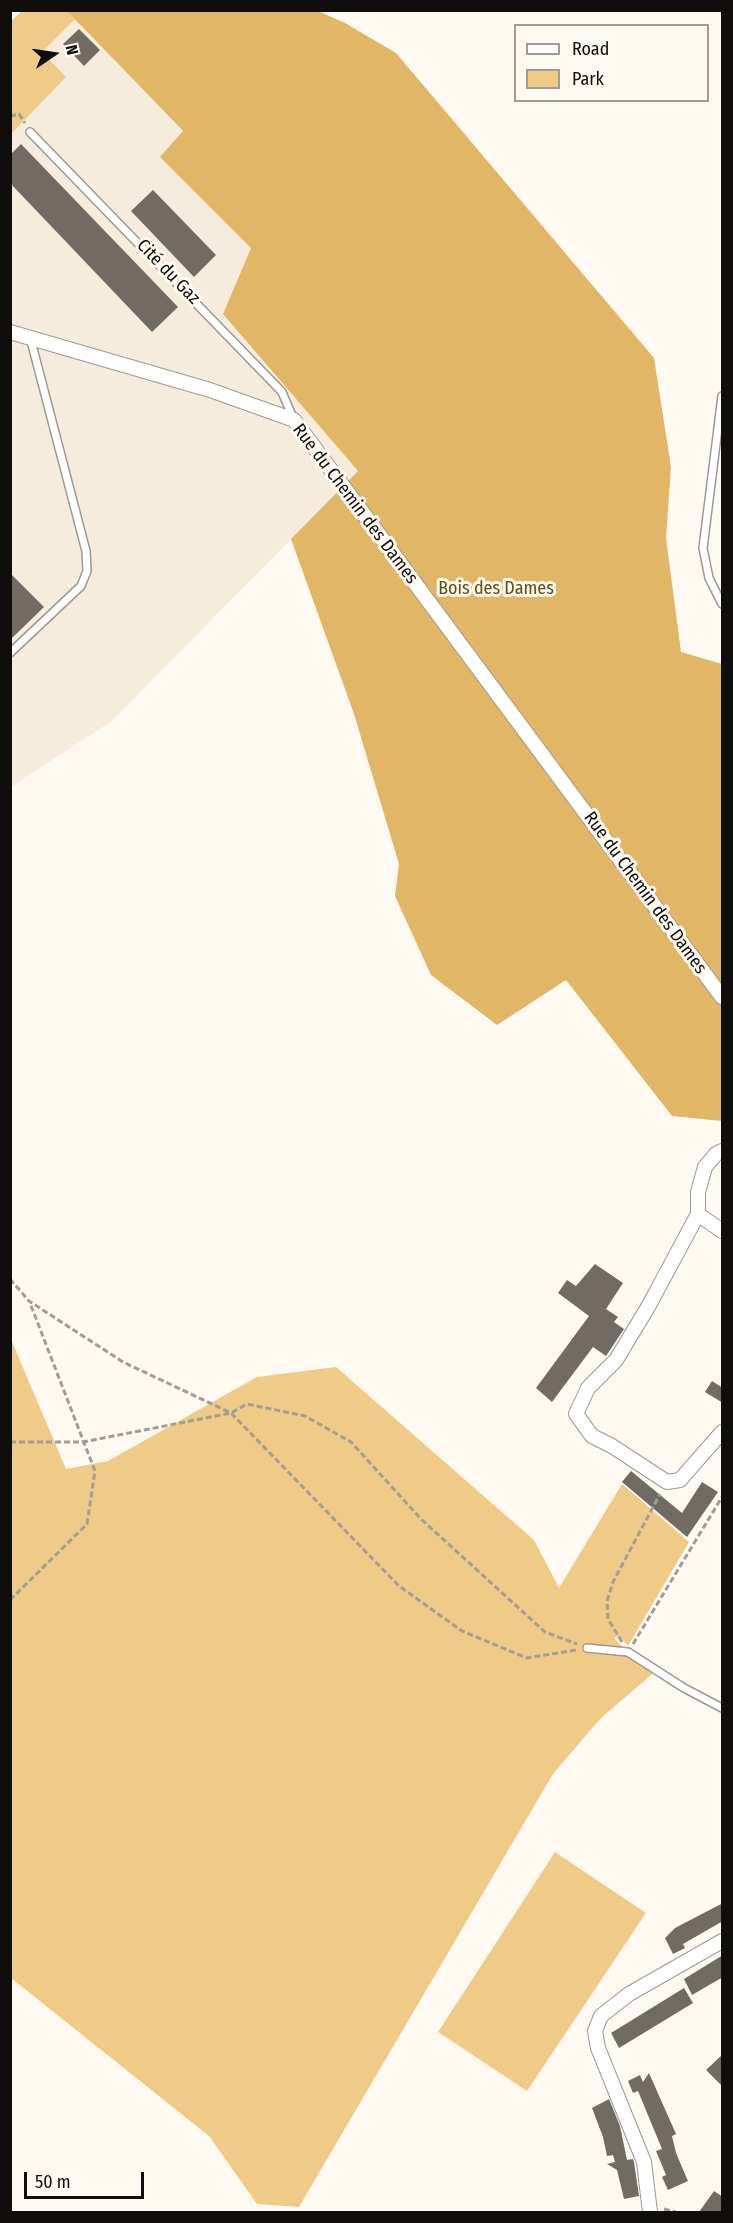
<!DOCTYPE html>
<meta charset="utf-8">
<style>
body{margin:0}
#map{position:relative;width:733px;height:2223px;overflow:hidden;background:#fef9f1;font-family:"Fira Sans Condensed",sans-serif}
canvas{display:block}
.frame{position:absolute;inset:0;border:12px solid #100e0c;pointer-events:none}
.legend{position:absolute;left:514px;top:24px;width:195px;height:78px;box-sizing:border-box;background:#fef9f1;border:2px solid #9f9b95;margin:0;padding:8px 10px;list-style:none;font-size:18px;color:#100e0c}
.legend li{display:flex;align-items:center;gap:12px;height:30px}
.legend b{width:30px;border:2px solid #9f9b95}
.north{position:absolute;left:24px;top:24px;width:60px;height:60px;-webkit-text-stroke:4px #fef9f1;paint-order:stroke;rotate:77deg;font-size:16px;font-weight:700;line-height:24px;text-align:center;color:#100e0c}
.north::after{content:'';display:block;margin:auto;width:21px;height:27px;background:#100e0c;clip-path:polygon(50% 0,100% 100%,50% 72%,0 100%)}
.scale{position:absolute;left:24px;top:2172px;width:120px;height:27px;box-sizing:border-box;border:3px solid #100e0c;border-top:0;padding-left:8px;font-size:18px;line-height:21px;white-space:nowrap;color:#100e0c;-webkit-text-stroke:4px #fef9f1;paint-order:stroke}
</style>
<div id="map">
<canvas width="733" height="2223"></canvas>
<div class="frame"></div>
<ul class="legend">
<li><b style="height:8px;background:#fff"></b>Road</li>
<li><b style="height:16px;background:#f0cb87"></b>Park</li>
</ul>
<div class="north">N</div>
<div class="scale">50 m</div>
</div>
<script>
const ctx = document.querySelector('canvas').getContext('2d');
ctx.lineJoin = 'round';
function fill(path, color) {
  ctx.fillStyle = color;
  ctx.fill(path, 'evenodd');
}
function shape(rows) {
  const path = new Path2D();
  for (const r of rows) {
    path.moveTo(r[0], r[1]);
    for (let i = 2; i < r.length; i += 2) path.lineTo(r[i], r[i + 1]);
  }
  return path;
}
function stroke(path, color, width, dash) {
  ctx.strokeStyle = color;
  ctx.lineWidth = width;
  ctx.lineCap = dash ? 'butt' : 'round';
  ctx.setLineDash(dash || []);
  ctx.stroke(path);
}
function drawText(font, color, halo, rows, align = 'center') {
  ctx.font = font + ' "Fira Sans Condensed",sans-serif';
  ctx.lineWidth = 6;
  ctx.setLineDash([]);
  ctx.textBaseline = 'middle';
  ctx.strokeStyle = halo;
  ctx.fillStyle = color;
  for (const [text, x, y, turn = 0] of rows) {
    ctx.save();
    ctx.translate(x, y);
    ctx.rotate((+turn || 0) * Math.PI / 180);
    ctx.textAlign = isNaN(turn) ? turn : align;
    if (halo) ctx.strokeText(text, 0, 0);
    ctx.fillText(text, 0, 0);
    ctx.restore();
  }
}
const built = shape([
 [22,11,67,11,183,132,160,157,251,248,223,314,358,471,112,721,11,787,11,22]
]);
const green = shape([
 [22,11,67,11,75,19,42,52,66,77,11,134,10,22],
 [10,1337,66,1469,108,1461,257,1377,336,1367,534,1540,559,1588,622,1484,689,1542,628,1646,620,1637,614,1638,628,1652,657,1670,600,1719,553,1774,299,2207,257,2204,209,2136,11,1978],
 [555,1852,646,1913,527,2091,438,2032]
]);
const forest = shape([
 [67,11,318,11,345,23,396,53,654,358,671,467,666,538,681,652,722,664,722,1121,672,1116,566,980,497,1025,431,975,395,896,399,864,354,714,291,539,358,471,223,314,251,248,160,157,183,131]
]);
const building = shape([
 [79,29,100,50,84,66,63,44],
 [21,144,178,307,152,332,10,183,10,155],
 [153,190,216,255,194,277,131,211],
 [10,573,44,607,10,640],
 [595,1264,623,1283,606,1309,618,1317,614,1322,624,1329,606,1356,593,1347,552,1402,536,1388,589,1316,558,1293,567,1280,576,1286],
 [712,1381,723,1388,723,1403,705,1392],
 [631,1471,682,1513,702,1482,718,1492,687,1537,622,1482],
 [723,1903,723,1921,683,1944,685,1948,673,1954,665,1938,675,1928],
 [723,1955,723,1977,692,1995,684,1979],
 [684,1988,693,2003,619,2048,611,2033],
 [723,2054,723,2087,706,2070],
 [649,2073,676,2134,672,2136,676,2153,688,2181,668,2190,662,2177,666,2175,656,2151,662,2149,638,2091,633,2093,628,2081,640,2075,643,2082],
 [609,2099,620,2126,627,2160,633,2159,634,2162,639,2196,624,2199,617,2170,607,2164,615,2162,613,2155,607,2156,603,2137,592,2108],
 [714,2191,723,2197,723,2212,699,2212]
]);
const path = shape([
 [10,116,19,114,25,123],
 [10,1279,29,1301,123,1362,231,1413,399,1586,462,1631,527,1658,576,1650],
 [10,1442,83,1442,231,1413,247,1404,305,1416,351,1442,421,1519,545,1632,577,1644],
 [10,1600,87,1524,95,1471,30,1303],
 [622,1642,608,1619,607,1601,613,1582,660,1494],
 [633,1644,722,1497],
 [664,2209,676,2212]
]);
const service = shape([
 [30,132,282,392,293,418],
 [722,396,703,548,709,578,722,604],
 [10,653,81,586,87,571,86,551,30,337],
 [587,1648,628,1652,684,1688,722,1708]
]);
const minor = shape([
 [10,332,210,390,294,420,722,997],
 [722,1151,716,1154,705,1167,698,1192,698,1214,648,1307,616,1360,588,1388,576,1414,592,1436,612,1446,667,1482,680,1480,722,1432],
 [698,1214,722,1231],
 [650,2212,644,2162,598,2048,595,2031,601,2016,629,1994,722,1941]
]);
const streetNames = [
 ["Cité du Gaz",168,272,46],
 ["Rue du Chemin des Dames",355,504,53],
 ["Rue du Chemin des Dames",645,893,54]
];
const parkNames = [
 ["Bois des Dames",496,589]
];
fill(built, '#f5ecde');
fill(green, '#f0cb87');
fill(forest, '#e1b667');
fill(building, '#706c64');
stroke(service, '#9d9991', 10);
stroke(minor, '#9d9991', 16);
stroke(path, '#a19d98', 3, [6, 3]);
stroke(service, '#fff', 7);
stroke(minor, '#fff', 14);
drawText('18px', '#100e0c', '#fef9f1', streetNames);
drawText('18px', '#674b0b', '#fef9f1', parkNames);
</script>
